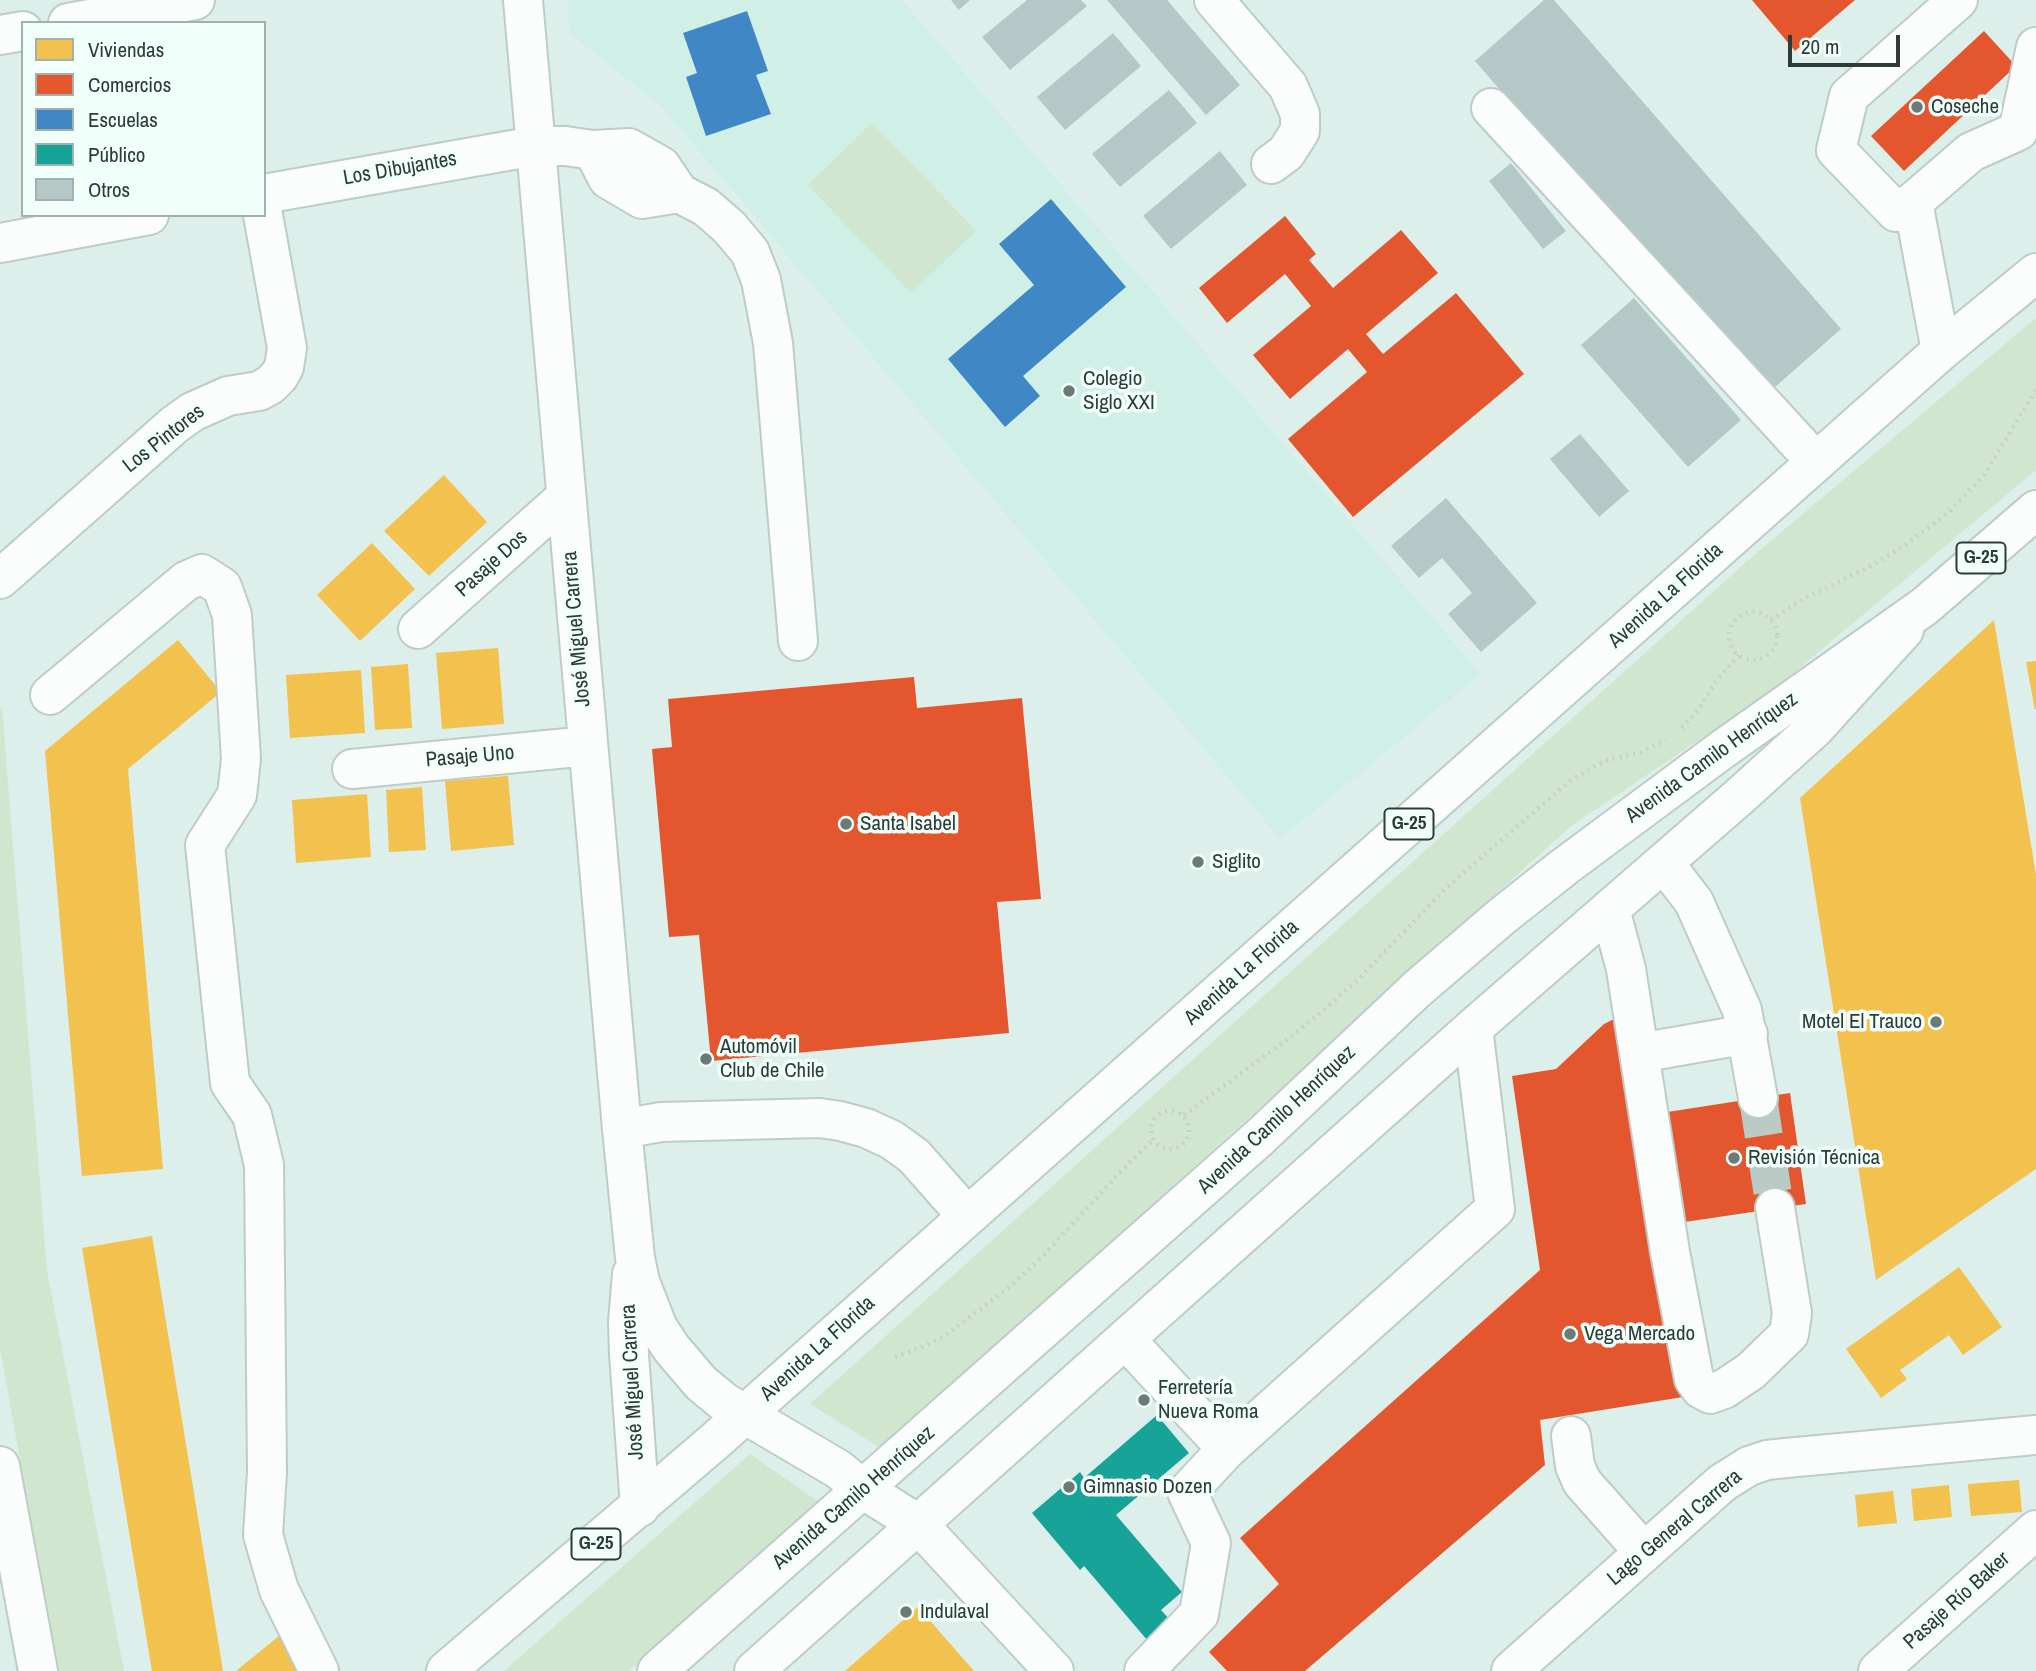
<!DOCTYPE html>
<meta charset="utf-8">
<style>
body{margin:0}
#map{position:relative;width:2036px;height:1671px;overflow:hidden;background:#ddefea;font-family:"Archivo Narrow",sans-serif}
canvas{display:block}
.legend{position:absolute;left:21px;top:21px;width:245px;height:196px;box-sizing:border-box;background:#f1fffb;border:2px solid #a3b1ad;margin:0;padding:9px 12px;list-style:none;font-size:21px;color:#2e3b38}
.legend li{display:flex;align-items:center;gap:14px;height:35px}
.legend b{width:35px;border:2px solid #a3b1ad}
.scale{position:absolute;left:1788px;top:35px;width:112px;height:32px;box-sizing:border-box;border:4px solid #2e3b38;border-top:0;padding-left:9px;font-size:21px;line-height:24px;white-space:nowrap;color:#2e3b38;-webkit-text-stroke:5px #f1fffb;paint-order:stroke}
</style>
<div id="map">
<canvas width="2036" height="1671"></canvas>
<ul class="legend">
<li><b style="height:19px;background:#f2c14e"></b>Viviendas</li>
<li><b style="height:19px;background:#e4572e"></b>Comercios</li>
<li><b style="height:19px;background:#3f88c5"></b>Escuelas</li>
<li><b style="height:19px;background:#17a398"></b>Público</li>
<li><b style="height:19px;background:#b4c8c7"></b>Otros</li>
</ul>
<div class="scale">20 m</div>
</div>
<script>
const ctx = document.querySelector('canvas').getContext('2d');
ctx.lineJoin = 'round';
function fill(path, color) {
  ctx.fillStyle = color;
  ctx.fill(path, 'evenodd');
}
function shape(rows) {
  const path = new Path2D();
  for (const r of rows) {
    if (r.length === 3) {
      path.moveTo(r[0] + r[2], r[1]);
      path.arc(r[0], r[1], r[2], 0, 2 * Math.PI);
      continue;
    }
    path.moveTo(r[0], r[1]);
    for (let i = 2; i < r.length; i += 2) path.lineTo(r[i], r[i + 1]);
  }
  return path;
}
function stroke(path, color, width, dash) {
  ctx.strokeStyle = color;
  ctx.lineWidth = width;
  ctx.lineCap = dash ? 'butt' : 'round';
  ctx.setLineDash(dash || []);
  ctx.stroke(path);
}
function drawText(font, color, halo, rows, align = 'center') {
  ctx.font = font + ' "Archivo Narrow",sans-serif';
  ctx.lineWidth = 7;
  ctx.setLineDash([]);
  ctx.textBaseline = 'middle';
  ctx.strokeStyle = halo;
  ctx.fillStyle = color;
  for (const [text, x, y, turn = 0] of rows) {
    ctx.save();
    ctx.translate(x, y);
    ctx.rotate((+turn || 0) * Math.PI / 180);
    ctx.textAlign = isNaN(turn) ? turn : align;
    if (halo) ctx.strokeText(text, 0, 0);
    ctx.fillText(text, 0, 0);
    ctx.restore();
  }
}
const built = shape([
 [567,0,902,0,1481,674,1280,839,662,107,570,33]
]);
const green = shape([
 [872,123,976,231,911,293,808,185],
 [2036,318,2036,470,1772,691,1571,826,882,1449,810,1404,1754,555],
 [0,709,2,709,47,1271,124,1671,58,1671,0,1348],
 [750,1454,819,1502,629,1671,504,1671]
]);
const homes = shape([
 [444,475,487,522,429,576,384,531],
 [372,543,415,589,360,641,317,595],
 [1994,620,2036,875,2036,1169,1876,1280,1800,798],
 [178,640,221,692,128,769,163,1169,82,1176,45,751],
 [498,648,504,724,442,729,436,653],
 [2036,661,2036,709,2035,710,2026,662],
 [408,664,412,728,375,730,371,667],
 [361,670,365,733,290,738,286,675],
 [508,776,514,845,451,851,445,781],
 [422,787,426,850,389,852,386,790],
 [367,794,371,857,296,863,292,800],
 [152,1236,223,1671,152,1671,82,1248],
 [1959,1267,2002,1327,1963,1355,1949,1335,1900,1370,1907,1379,1881,1398,1846,1349],
 [2019,1480,2022,1512,1971,1516,1968,1484],
 [1949,1485,1952,1517,1914,1521,1911,1489],
 [1893,1491,1897,1523,1858,1527,1855,1495],
 [918,1607,974,1671,845,1671],
 [279,1636,308,1671,236,1671]
]);
const shops = shape([
 [1752,0,1855,0,1795,51],
 [1984,31,2016,66,1904,171,1871,136],
 [1285,216,1316,254,1309,260,1333,288,1401,230,1438,273,1366,334,1383,354,1456,293,1524,374,1353,517,1288,439,1367,372,1348,349,1290,399,1253,355,1311,306,1285,274,1227,323,1199,288],
 [914,677,917,708,1022,698,1041,899,997,902,1009,1033,711,1061,699,935,669,937,652,749,672,747,668,699],
 [1618,1017,1683,1397,1540,1420,1545,1465,1305,1671,1227,1671,1209,1652,1279,1584,1240,1538,1540,1270,1512,1076,1556,1069,1604,1024],
 [1790,1093,1806,1204,1678,1223,1661,1113]
]);
const schools = shape([
 [747,11,768,71,756,75,771,114,706,136,686,77,697,73,683,33],
 [1051,199,1126,287,1023,376,1040,396,1005,427,948,359,1034,285,999,244]
]);
const public = shape([
 [1157,1415,1189,1453,1116,1515,1182,1592,1161,1610,1171,1621,1148,1641,1084,1566,1080,1570,1032,1513,1080,1472,1084,1478]
]);
const building = shape([
 [951,0,970,0,959,10],
 [1027,0,1081,0,1087,6,1010,70,982,37],
 [1107,0,1167,0,1240,85,1206,115],
 [1544,0,1554,0,1841,329,1766,395,1475,61],
 [1113,33,1141,66,1065,130,1037,97],
 [1169,90,1197,123,1120,187,1092,154],
 [1220,151,1247,185,1171,249,1143,216],
 [1511,163,1566,231,1543,249,1489,181],
 [1634,298,1741,420,1688,467,1581,345],
 [1580,434,1629,491,1599,517,1550,459],
 [1446,498,1537,603,1481,652,1448,614,1472,593,1442,558,1419,578,1391,546]
]);
const minorTunnel = shape([
 [1758,1098,1775,1208]
]);
const path = shape([
 [1753,636,24],
 [1771,620,1805,598,1873,565,1905,545,1949,512,1984,475,2036,390],
 [1682,728,1699,709,1716,681,1739,655],
 [1170,1130,19],
 [1184,1115,1284,1042,1319,1014,1357,981,1446,888,1571,780,1604,761,1641,752,1666,740],
 [895,1357,922,1347,943,1337,1007,1289,1043,1256,1123,1169,1153,1140]
]);
const minor = shape([
 [523,0,622,1129,635,1258,640,1282,658,1328,672,1349,701,1383,724,1402,838,1469,864,1490,918,1524,1054,1671],
 [1214,0,1288,86,1300,114,1300,131,1286,153,1271,164],
 [1958,0,1849,96,1836,150,1896,212,1913,202,1971,152,2018,131,2036,47],
 [68,23,195,0],
 [0,35,23,31],
 [1491,108,1816,462],
 [593,150,608,179,642,199,679,193],
 [264,194,535,146,565,146,593,150,629,148,661,166,679,193,706,207,729,227,750,252,761,280,773,343,798,641],
 [1913,202,1941,351],
 [0,243,149,215],
 [0,579,174,425,192,412,228,396,259,391,270,385,279,376,284,367,287,348,263,215],
 [418,629,565,498],
 [50,695,186,581,202,574,222,587,232,615,241,759,237,795,205,845,230,1083,252,1115,264,1165,267,1472,263,1535,279,1590,319,1671],
 [352,769,588,746],
 [1664,863,1694,902,1742,1010,1758,1098],
 [1610,909,1626,969,1670,1252,1694,1379,1701,1389,1710,1394,1724,1389,1751,1371,1789,1334,1792,1313,1775,1208],
 [1639,1053,1748,1034],
 [622,1129,661,1122,820,1118,840,1121,866,1128,892,1140,914,1156,967,1216],
 [632,1274,628,1322,629,1354,640,1507],
 [1125,1339,1227,1449,1495,1209,1473,1028],
 [1571,1436,1575,1466,1582,1482,1644,1552],
 [0,1466,38,1671],
 [754,1671,1473,1028,1740,796,1814,729,1904,630],
 [1144,1671,1199,1614,1211,1543,1187,1492,1227,1449],
 [1511,1671,1722,1483,1749,1466,1767,1460,1786,1458,2036,1435],
 [1878,1671,2036,1530]
]);
const major = shape([
 [446,1671,715,1441,1941,351,2036,273],
 [657,1671,1260,1137,1417,989,1501,917,1564,867,1723,749,1925,606,2036,510]
]);
const markers = [
 [1917,107,7,"#6b7a76"],
 [1069,391,7,"#6b7a76"],
 [846,824,7,"#6b7a76"],
 [1198,862,7,"#6b7a76"],
 [1936,1022,7,"#6b7a76"],
 [706,1059,7,"#6b7a76"],
 [1734,1158,7,"#6b7a76"],
 [1570,1334,7,"#6b7a76"],
 [1144,1400,7,"#6b7a76"],
 [1069,1487,7,"#6b7a76"],
 [906,1612,7,"#6b7a76"]
];
const shields = [
 [1981,558,49],
 [1409,824,49],
 [596,1544,49]
];
const shieldNames = [
 ["G-25",1981,558],
 ["G-25",1409,824],
 ["G-25",596,1544]
];
const poiNames = [
 ["Coseche",1931,107],
 ["Colegio",1083,379],
 ["Siglo XXI",1083,403],
 ["Santa Isabel",860,824],
 ["Siglito",1212,862],
 ["Motel El Trauco",1922,1022,"right"],
 ["Automóvil",720,1047],
 ["Club de Chile",720,1071],
 ["Revisión Técnica",1748,1158],
 ["Vega Mercado",1584,1334],
 ["Ferretería",1158,1388],
 ["Nueva Roma",1158,1412],
 ["Gimnasio Dozen",1083,1487],
 ["Indulaval",920,1612]
];
const streetNames = [
 ["Los Dibujantes",400,169,-10],
 ["Los Pintores",164,439,-38],
 ["Pasaje Dos",492,564,-42],
 ["Avenida La Florida",1666,596,-42],
 ["José Miguel Carrera",577,629,-95],
 ["Pasaje Uno",470,757,-5],
 ["Avenida Camilo Henríquez",1712,758,-36],
 ["Avenida La Florida",1242,973,-42],
 ["Avenida Camilo Henríquez",1277,1120,-43],
 ["Avenida La Florida",818,1349,-42],
 ["José Miguel Carrera",633,1382,-93],
 ["Avenida Camilo Henríquez",854,1498,-41],
 ["Lago General Carrera",1675,1528,-40],
 ["Pasaje Río Baker",1957,1601,-42]
];
fill(built, '#cfefe7');
fill(green, '#d0e6ce');
fill(homes, '#f2c14e');
fill(shops, '#e4572e');
fill(schools, '#3f88c5');
fill(public, '#17a398');
fill(building, '#b4c8c7');
stroke(minorTunnel, '#bacbc6', 38, [38, 19]);
stroke(minor, '#beccc8', 42);
stroke(major, '#beccc8', 42);
stroke(path, '#c9cecd', 4.5, [2, 5]);
stroke(minor, '#fafdfc', 38);
stroke(major, '#fafdfc', 38);
for (const [x, y, r, color] of markers) {
  const dot = new Path2D();
  dot.arc(x, y, r, 0, 2 * Math.PI);
  ctx.fillStyle = color;
  ctx.fill(dot);
  stroke(dot, '#f1fffb', 2.5);
}
for (const [x, y, w] of shields) {
  const box = new Path2D();
  box.roundRect(x - w / 2, y - 15.5, w, 31, 5);
  ctx.fillStyle = '#f1fffb';
  ctx.fill(box);
  stroke(box, '#2e3b38', 2);
}
drawText('bold 19px', '#2e3b38', null, shieldNames);
drawText('21px', '#2e3b38', '#f1fffb', poiNames, 'left');
drawText('21px', '#2e3b38', '#f1fffb', streetNames);
</script>
